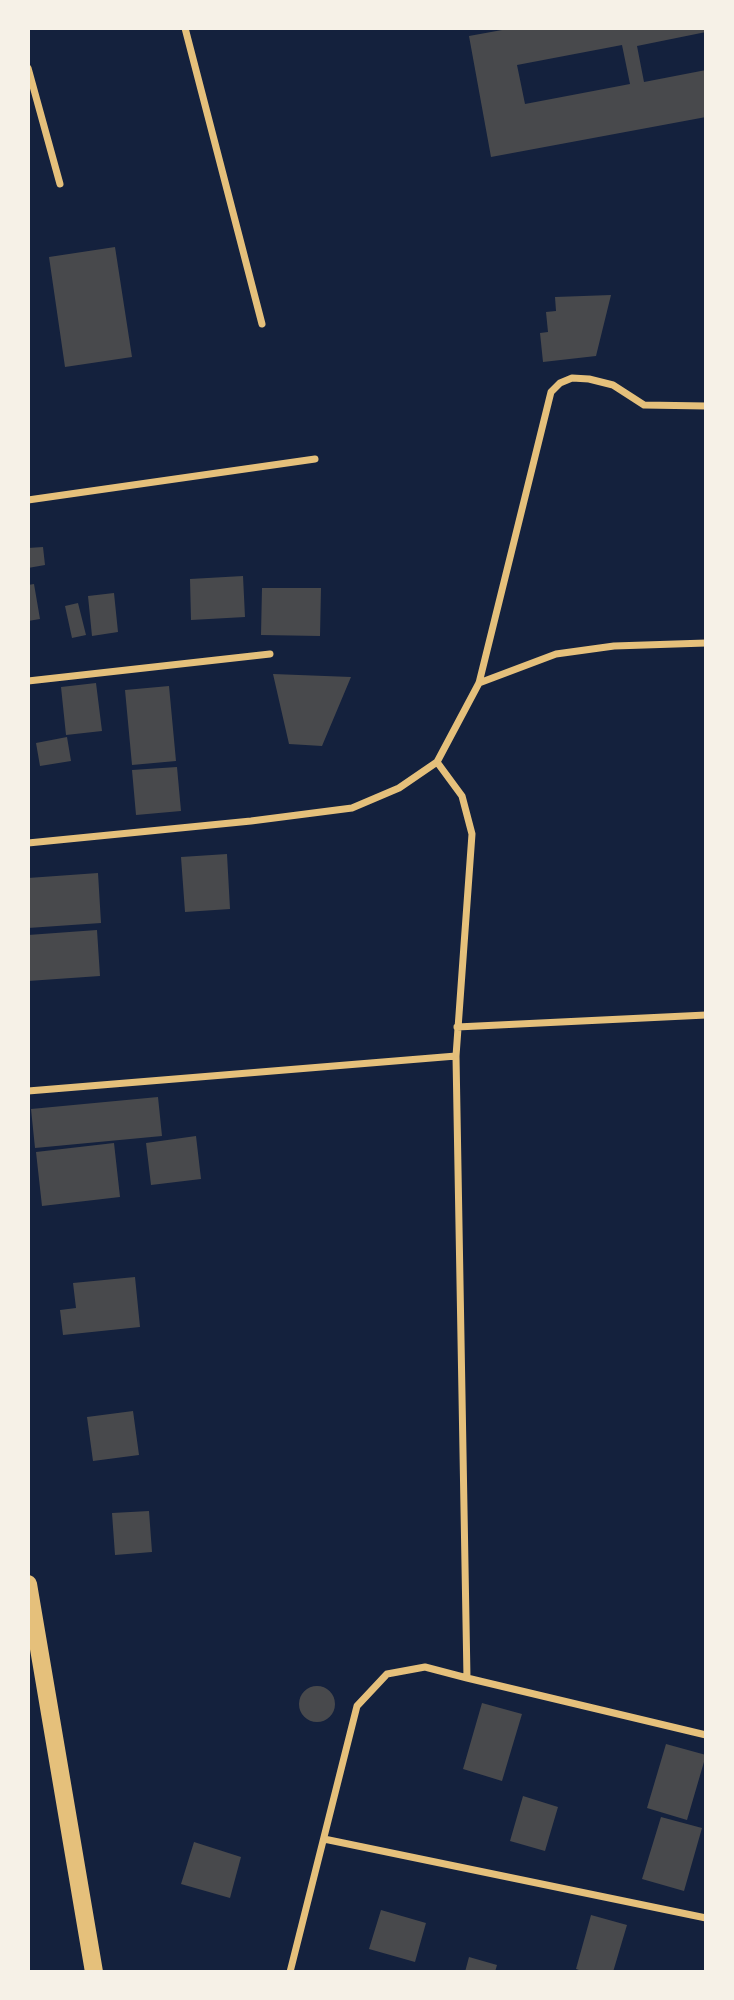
<!DOCTYPE html>
<style>
body{margin:0}
#map{position:relative;width:734px;height:2000px;overflow:hidden;background:#14213d;font-family:Montserrat,sans-serif}
canvas{display:block}
.frame{position:absolute;inset:0;border:30px solid #f6f1e7;pointer-events:none}
</style>
<div id="map">
<canvas width="734" height="2000"></canvas>
<div class="frame"></div>
</div>
<script>
const ctx = document.querySelector('canvas').getContext('2d');
ctx.lineJoin = 'round';
function fill(path, color) {
  ctx.fillStyle = color;
  ctx.fill(path, 'evenodd');
}
function shape(rows) {
  const path = new Path2D();
  for (const r of rows) {
    if (r.length === 3) {
      path.moveTo(r[0] + r[2], r[1]);
      path.arc(r[0], r[1], r[2], 0, 2 * Math.PI);
      continue;
    }
    path.moveTo(r[0], r[1]);
    for (let i = 2; i < r.length; i += 2) path.lineTo(r[i], r[i + 1]);
  }
  return path;
}
function stroke(path, color, width, dash) {
  ctx.strokeStyle = color;
  ctx.lineWidth = width;
  ctx.lineCap = dash ? 'butt' : 'round';
  ctx.setLineDash(dash || []);
  ctx.stroke(path);
}
const building = shape([
 [513,28,706,28,706,32,637,46,644,82,706,70,706,117,491,157,469,36],
 [622,45,630,84,525,104,517,65],
 [115,247,132,357,65,367,49,257],
 [611,295,596,356,543,362,540,333,548,332,546,312,556,311,555,297],
 [43,547,45,565,28,568,28,548],
 [243,576,245,617,191,620,190,579],
 [34,584,40,619,28,621,28,585],
 [262,588,321,588,320,636,261,635],
 [114,593,118,632,92,636,88,596],
 [78,603,86,635,72,638,65,606],
 [273,674,351,677,322,746,289,744],
 [96,683,102,731,66,735,61,687],
 [169,686,176,761,132,765,125,690],
 [67,737,71,761,40,766,36,743],
 [177,767,181,811,136,815,132,770],
 [227,854,230,909,185,912,181,857],
 [98,873,101,923,28,928,28,878],
 [97,930,100,976,28,981,28,935],
 [158,1097,162,1136,35,1148,31,1109],
 [196,1136,201,1179,151,1185,146,1143],
 [114,1143,120,1197,42,1206,36,1152],
 [135,1277,140,1327,63,1335,60,1310,76,1308,73,1283],
 [133,1411,139,1455,93,1461,87,1417],
 [149,1511,152,1552,115,1555,112,1513],
 [317,1704,18],
 [482,1703,522,1714,502,1781,463,1769],
 [666,1744,706,1755,687,1820,647,1808],
 [523,1796,558,1807,545,1851,510,1841],
 [661,1817,702,1828,684,1891,642,1879],
 [194,1842,241,1857,230,1898,181,1884],
 [381,1910,426,1923,415,1962,369,1949],
 [591,1915,627,1925,613,1972,585,1972,576,1969],
 [469,1957,497,1965,495,1972,465,1972]
]);
const minor = shape([
 [185,28,262,324],
 [28,68,60,184],
 [28,500,315,459],
 [28,681,270,654],
 [479,683,556,654,614,646,706,643],
 [28,843,251,821,352,808,399,788,437,762,479,683,551,392,560,383,572,378,589,379,613,385,644,405,706,406],
 [457,1027,706,1015],
 [456,1056,467,1678,706,1735],
 [28,1091,456,1056,472,834,462,796,437,762],
 [324,1839,706,1918],
 [290,1972,357,1706,387,1674,425,1667,467,1678]
]);
const primary = shape([
 [28,1584,94,1972]
]);
fill(building, '#48494c');
stroke(minor, '#e5c07b', 7);
stroke(primary, '#e5c07b', 18);
</script>
